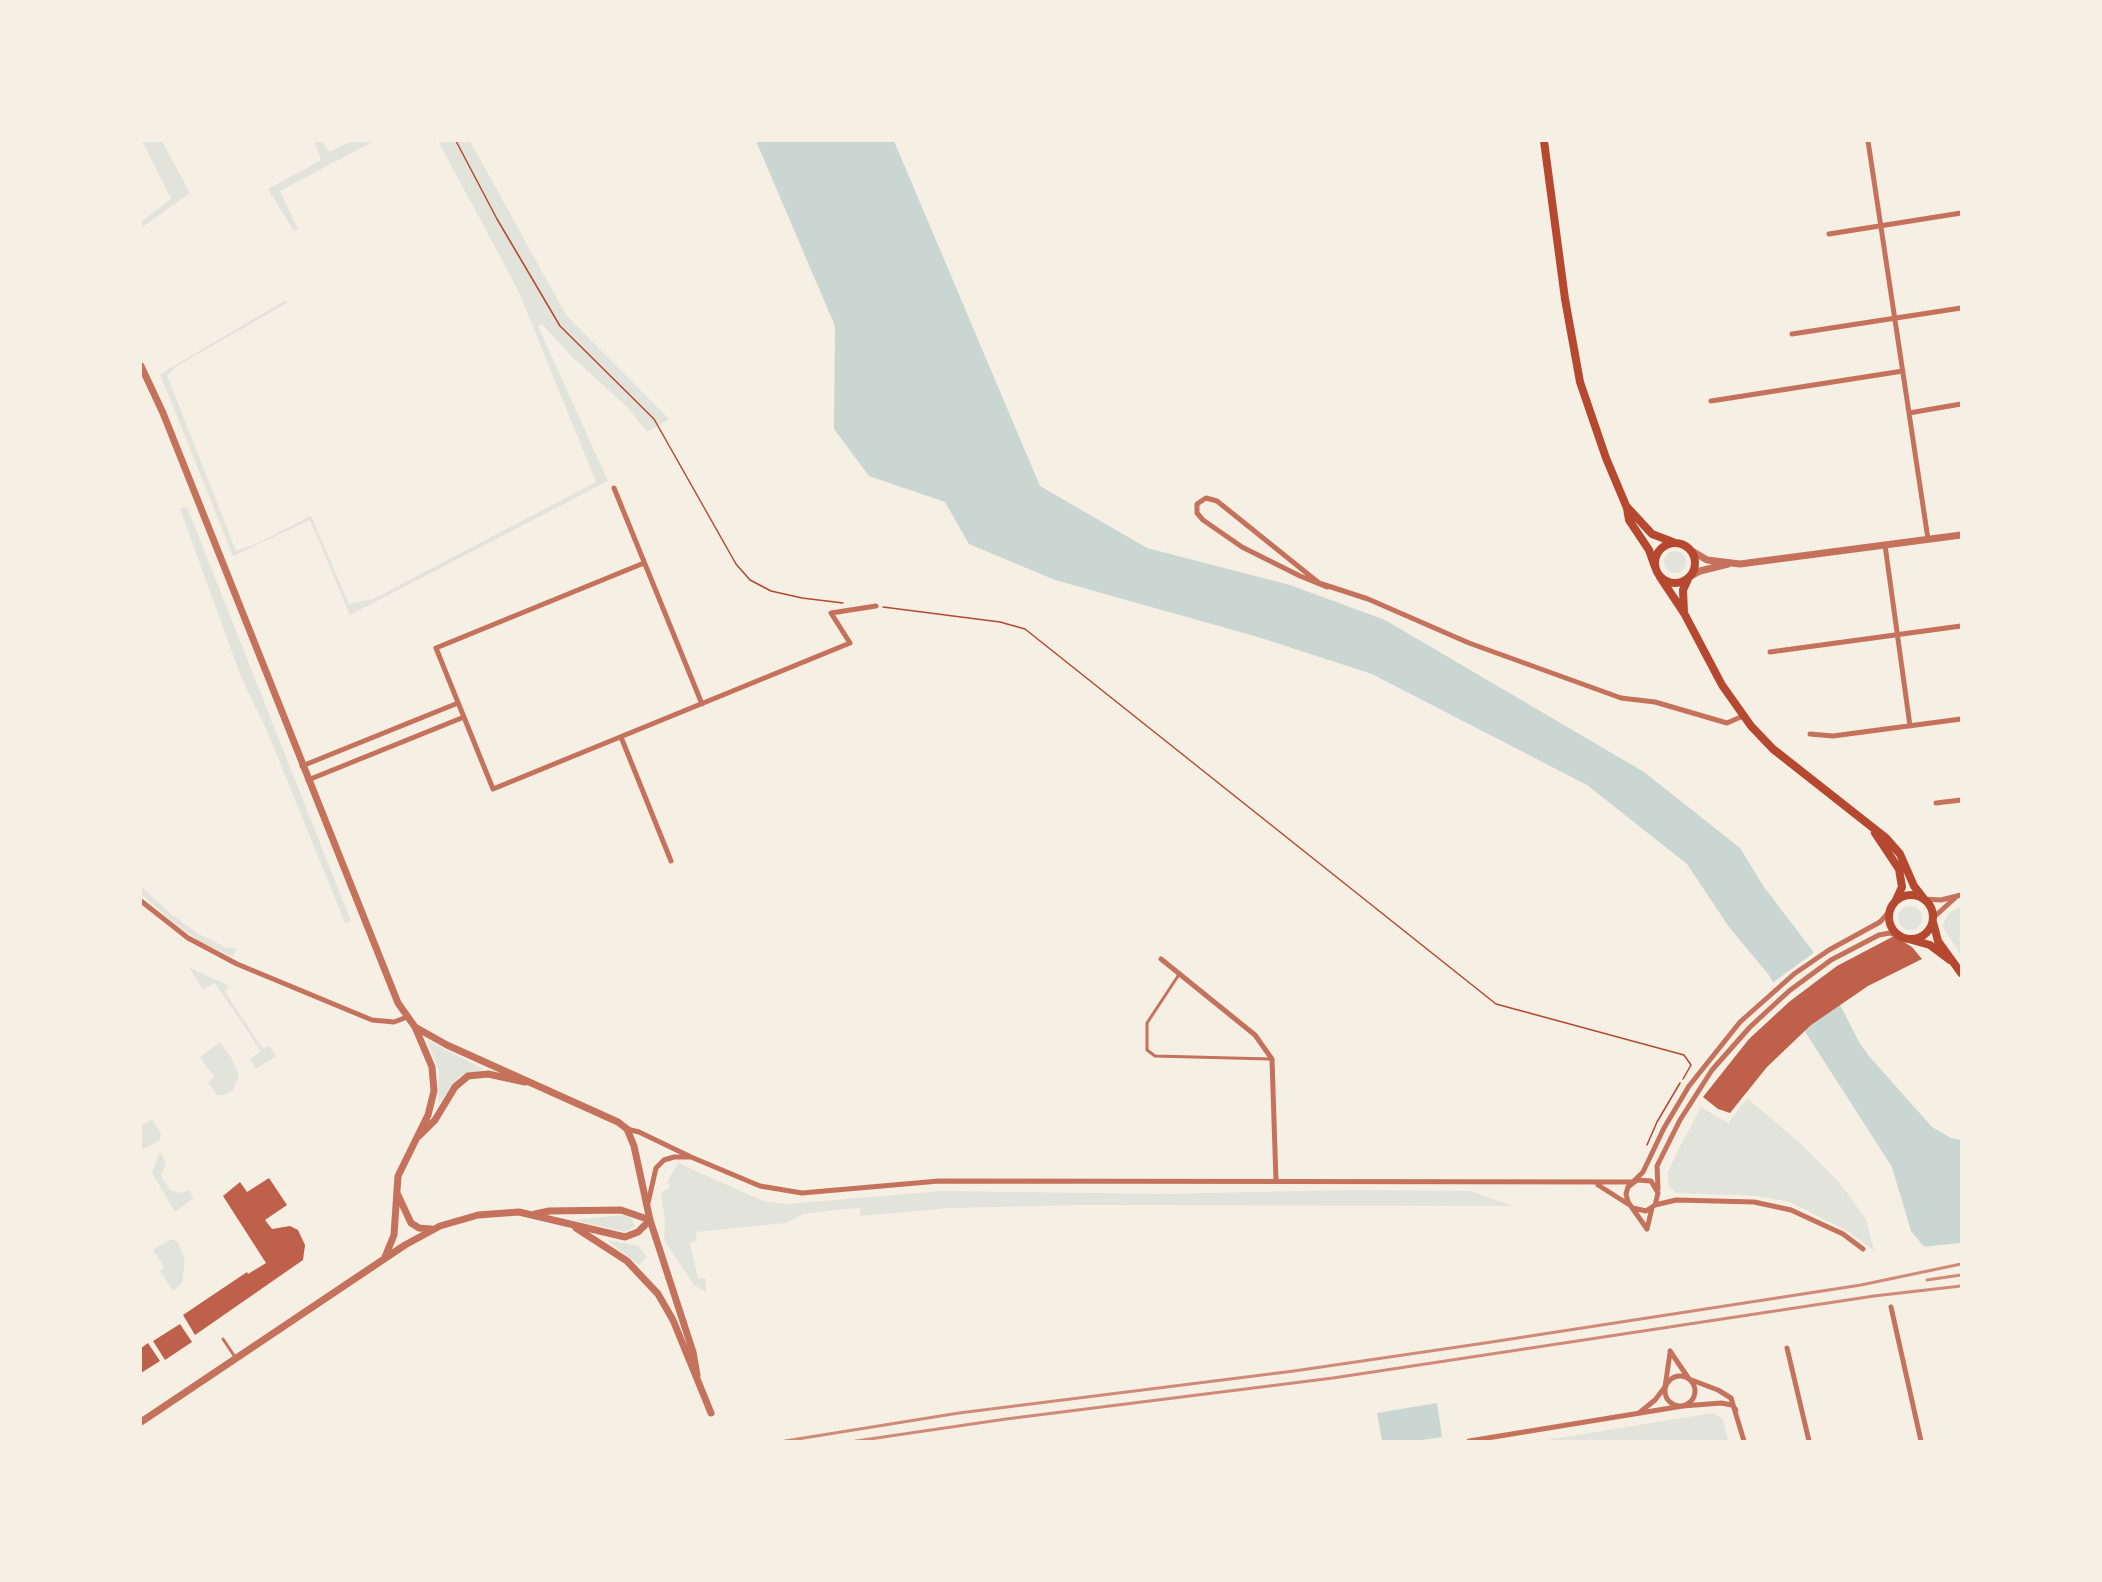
<!DOCTYPE html>
<style>
body{margin:0}
#map{position:relative;width:2102px;height:1582px;overflow:hidden;background:#f6efe4;font-family:"DejaVu Sans",sans-serif}
canvas{display:block}
.frame{position:absolute;inset:0;border:142px solid #f6efe4;pointer-events:none}
</style>
<div id="map">
<canvas width="2102" height="1582"></canvas>
<div class="frame"></div>
</div>
<script>
const ctx = document.querySelector('canvas').getContext('2d');
ctx.lineJoin = 'round';
function fill(path, color) {
  ctx.fillStyle = color;
  ctx.fill(path, 'evenodd');
}
function shape(rows) {
  const path = new Path2D();
  for (const r of rows) {
    if (r.length === 3) {
      path.moveTo(r[0] + r[2], r[1]);
      path.arc(r[0], r[1], r[2], 0, 2 * Math.PI);
      continue;
    }
    path.moveTo(r[0], r[1]);
    for (let i = 2; i < r.length; i += 2) path.lineTo(r[i], r[i + 1]);
  }
  return path;
}
function stroke(path, color, width, dash) {
  ctx.strokeStyle = color;
  ctx.lineWidth = width;
  ctx.lineCap = dash ? 'butt' : 'round';
  ctx.setLineDash(dash || []);
  ctx.stroke(path);
}
const green = shape([
 [142,141,162,141,190,193,141,228,141,222,171,199],
 [314,141,321,141,330,152,351,141,374,141,280,191,298,229,294,231,268,189,321,160],
 [438,141,470,141,566,315,669,419,647,432,627,407,571,356,542,324,538,326,608,481,350,615,310,520,233,556,160,374,286,300,287,303,177,366,167,375,236,551,256,544,311,516,349,604,373,599,596,482,518,290],
 [187,507,351,921,345,923,267,731,241,677,180,509],
 [1675,562,11],
 [141,886,172,915,199,934,227,948,237,948,233,957,199,941,177,925,141,894],
 [1910,918,12],
 [1961,907,1961,955,1942,926,1950,912],
 [189,967,229,986,225,992,263,1049,270,1046,276,1056,256,1069,250,1059,261,1051,215,983,203,990],
 [427,1040,483,1069,459,1077,438,1104,439,1070],
 [220,1042,231,1057,239,1076,233,1090,224,1095,217,1095,208,1082,214,1077,200,1057],
 [1747,1098,1800,1143,1839,1182,1866,1219,1874,1251,1849,1232,1790,1202,1758,1196,1676,1193,1668,1185,1668,1172,1677,1152,1701,1107,1728,1123],
 [152,1119,161,1134,160,1140,141,1150,141,1126],
 [160,1152,166,1163,161,1176,170,1190,182,1193,189,1190,194,1198,175,1212,152,1173],
 [678,1163,763,1201,786,1204,942,1191,1166,1194,1344,1190,1471,1191,1512,1206,1084,1205,951,1208,860,1216,860,1208,835,1210,804,1214,786,1223,696,1232,697,1241,690,1243,698,1279,705,1278,706,1292,694,1285,664,1240,665,1223,661,1193,671,1186,667,1182],
 [625,1215,632,1219,635,1226,625,1232,573,1220],
 [171,1239,178,1242,185,1260,182,1283,173,1291,160,1271,164,1267,153,1250],
 [607,1240,639,1246,647,1257,639,1265],
 [1713,1413,1723,1419,1728,1441,1546,1440]
]);
const water = shape([
 [756,141,894,141,1040,486,1147,548,1290,585,1385,620,1644,772,1740,848,1764,887,1812,950,1859,1042,1869,1056,1932,1127,1951,1138,1961,1140,1961,1292,1911,1231,1892,1167,1768,974,1729,927,1687,864,1587,785,1372,674,1258,637,1055,580,969,544,945,502,869,476,834,429,835,326],
 [1437,1403,1442,1437,1416,1441,1382,1441,1377,1413]
]);
const pier = shape([
 [1816,951,1828,972,1785,1005,1771,984],
 [1961,1243,1961,1292,1957,1292,1921,1247]
]);
const building = shape([
 [1894,936,1912,947,1922,959,1868,986,1811,1025,1767,1067,1730,1113,1718,1109,1703,1097,1749,1039,1789,1002,1837,966],
 [269,1178,287,1205,265,1220,272,1229,290,1226,298,1230,305,1245,303,1260,195,1335,183,1315,247,1272,248,1274,266,1263,223,1196,240,1182,247,1192],
 [180,1324,192,1342,165,1360,153,1341],
 [148,1343,160,1361,141,1373,141,1348]
]);
const path = shape([
 [456,141,497,219,560,326,654,419,736,564,750,580,771,591,802,598,843,603],
 [883,607,1000,622,1025,629,1496,1004,1684,1055,1691,1065,1683,1079],
 [1647,1145,1657,1122,1680,1083]
]);
const service = shape([
 [1180,973,1147,1023,1147,1050,1155,1056,1270,1059],
 [223,1339,235,1357]
]);
const minor = shape([
 [1868,141,1928,539],
 [1829,234,1961,213],
 [1792,334,1961,308],
 [1711,401,1903,371],
 [1909,413,1961,404],
 [614,488,702,704],
 [1885,545,1910,726],
 [644,563,436,648,493,789,850,643,831,613,876,606],
 [1327,587,1300,576,1242,547,1203,520,1197,513,1197,504,1206,498,1217,501,1319,583,1368,599,1469,643,1621,698,1655,702,1727,723,1743,716],
 [1770,652,1961,626],
 [1810,734,1833,736,1961,719],
 [621,737,671,861],
 [302,766,458,703],
 [308,780,464,717],
 [1936,803,1961,800],
 [1924,899,1941,900,1961,895],
 [141,901,188,938,237,964,372,1020,394,1022,407,1017],
 [1933,918,1956,897],
 [1161,959,1255,1035,1272,1059,1276,1181],
 [627,1129,639,1132,689,1156],
 [1598,1185,1628,1204],
 [1658,1189,1657,1166,1680,1120,1712,1070,1750,1027,1789,991,1831,960,1879,935,1890,933,1898,936],
 [648,1203,656,1168,664,1160,674,1157,691,1157,760,1186,802,1193,939,1181,1633,1182,1643,1172,1664,1128,1689,1086,1740,1022,1794,974,1829,950,1880,922,1889,912],
 [1655,1205,1676,1200,1754,1202,1791,1210,1843,1234,1863,1249],
 [1633,1208,1646,1211,1655,1205,1658,1193,1651,1181,1637,1180,1628,1187,1626,1194,1628,1202,1647,1229],
 [1647,1229,1652,1208],
 [1891,1307,1921,1441],
 [1787,1348,1809,1441],
 [1670,1351,1689,1379,1718,1390,1731,1398,1744,1441],
 [1680,1391,15],
 [1639,1413,1655,1400,1665,1387,1670,1353],
 [1469,1441,1683,1406,1721,1403,1732,1405,1736,1410]
]);
const tertiary = shape([
 [141,366,163,413,398,1003,415,1027,447,1045,618,1122,627,1129,634,1146,650,1220,693,1352,697,1375],
 [1692,551,1707,560,1740,564,1961,535],
 [1691,576,1700,571,1728,564],
 [419,1136,435,1120,455,1087,468,1076,488,1074,525,1082],
 [397,1193,411,1223,419,1228,431,1229],
 [535,1214,549,1211,621,1210,650,1220],
 [576,1228,627,1261,658,1294,673,1320,711,1413],
 [385,1257,394,1235,398,1176,428,1115,434,1091,432,1067,415,1027],
 [141,1422,405,1245,440,1226,478,1215,519,1212,625,1237,638,1232,650,1220]
]);
const secondary = shape([
 [1544,141,1565,299,1580,382,1606,458,1627,508,1629,520,1649,550,1655,567],
 [1627,507,1652,534,1673,542],
 [1675,563,20],
 [1660,577,1684,613,1722,685,1751,726,1773,749,1886,838,1900,854,1914,886,1924,899],
 [1684,613,1683,590,1688,579],
 [1875,833,1899,869,1902,887,1896,900],
 [1911,917,22],
 [1933,922,1938,941,1961,973],
 [1912,940,1930,945,1950,960]
]);
const rail = shape([
 [1927,1280,1961,1275],
 [785,1441,959,1413,1294,1371,1485,1343,1861,1285,1961,1264],
 [856,1441,1006,1419,1333,1378,1874,1296,1961,1286]
]);
fill(green, '#e2e4dc');
fill(water, '#c9d6d2');
fill(pier, '#f6efe4');
fill(building, '#bf614a');
stroke(path, '#b5482f', 1.5);
stroke(service, '#c5725c', 3);
stroke(minor, '#c5725c', 5);
stroke(tertiary, '#c5725c', 7);
stroke(secondary, '#b5482f', 8);
stroke(rail, '#cf8b77', 3);
</script>
